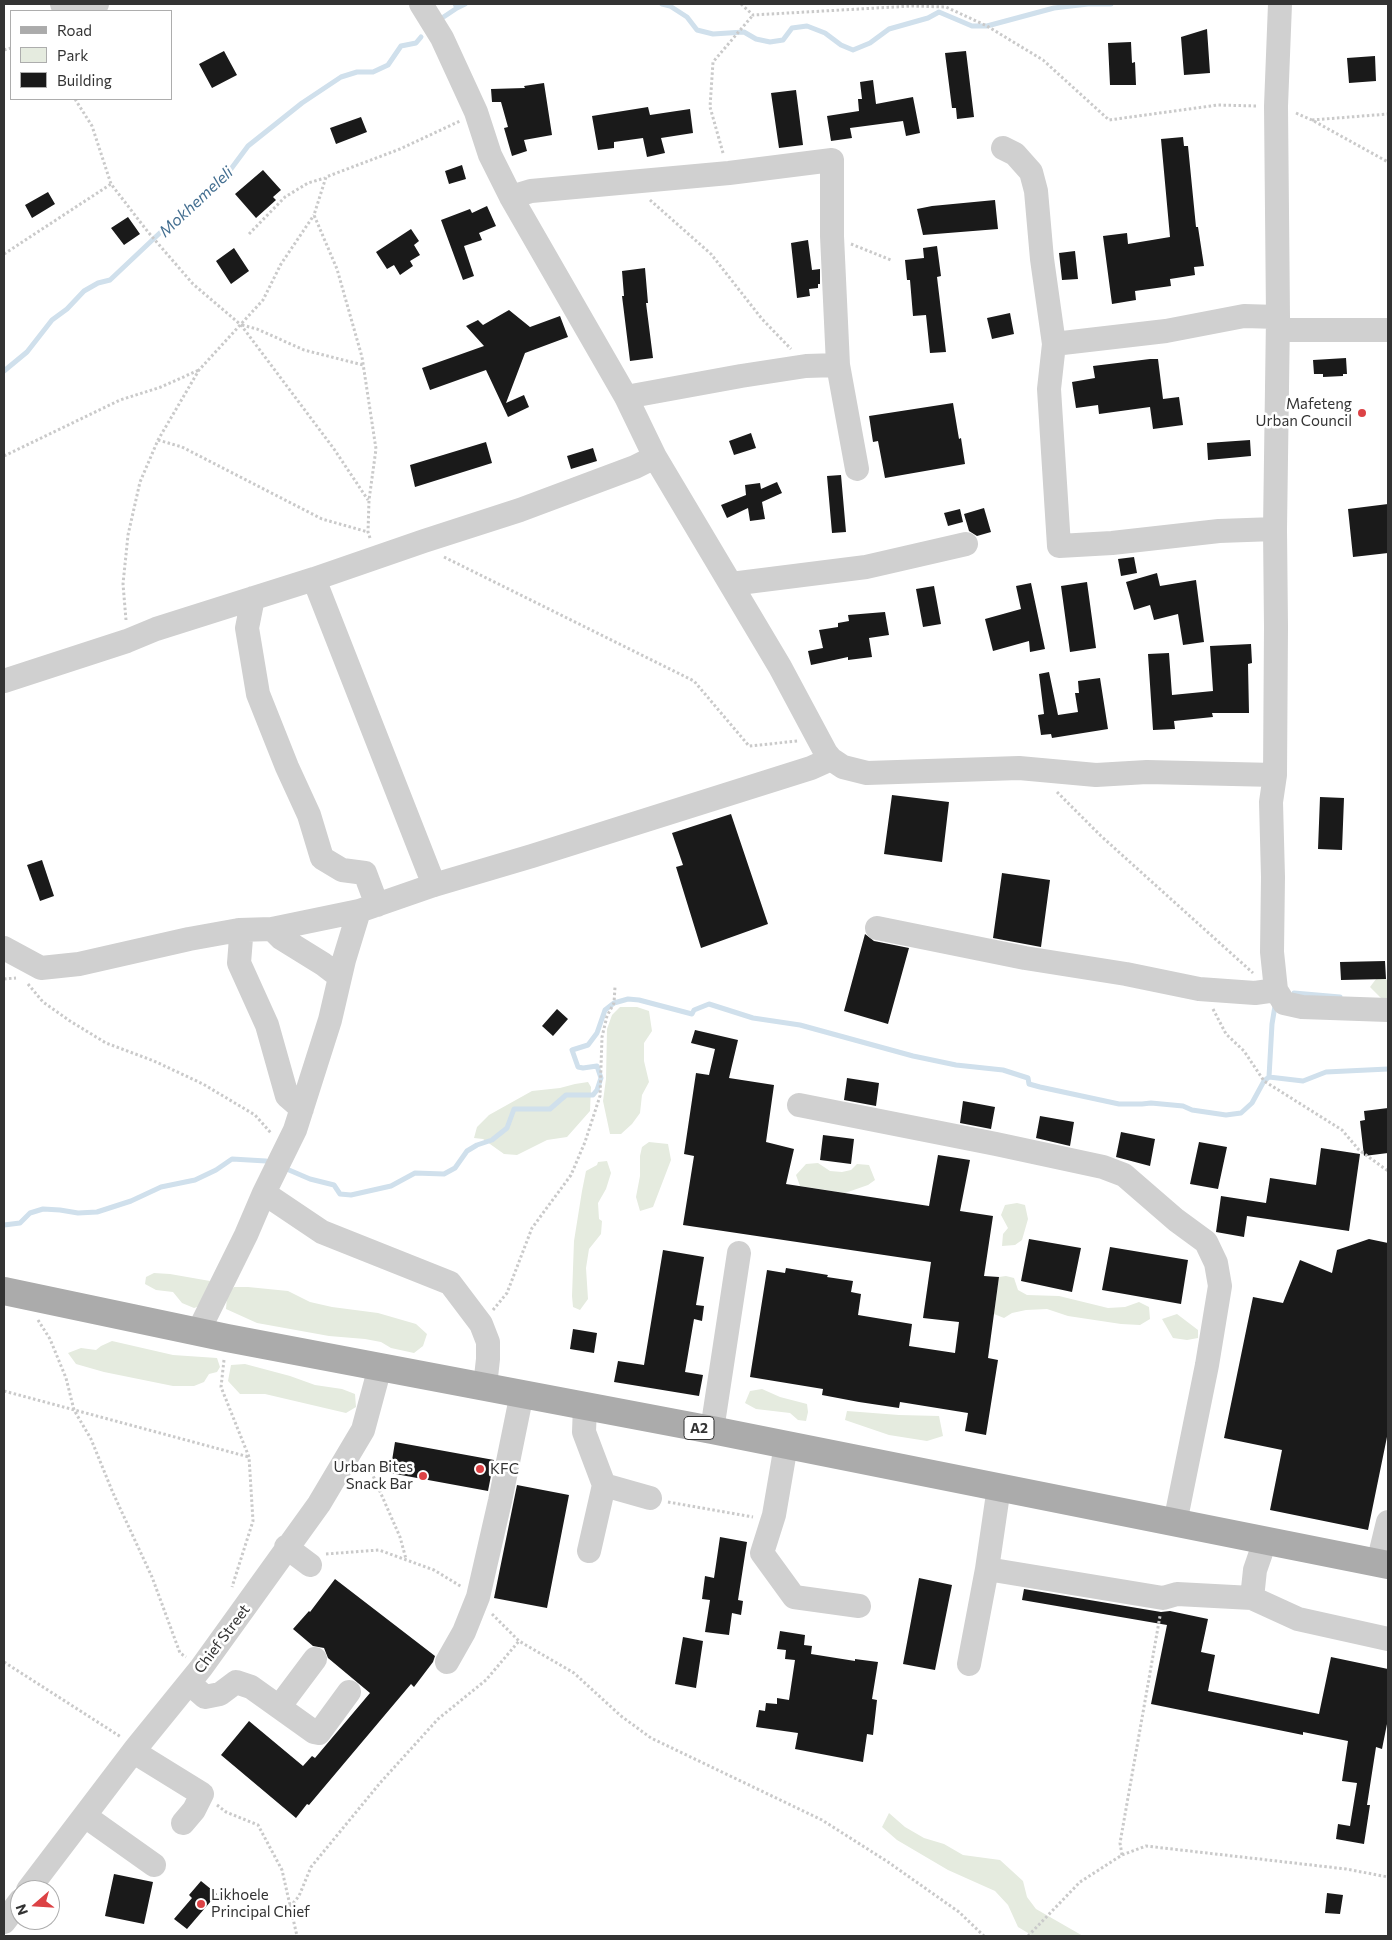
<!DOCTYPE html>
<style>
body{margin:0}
#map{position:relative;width:1392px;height:1940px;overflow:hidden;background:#fff;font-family:Commissioner,sans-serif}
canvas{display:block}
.frame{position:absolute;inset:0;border:5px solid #333;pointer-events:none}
.legend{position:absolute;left:10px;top:10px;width:162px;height:90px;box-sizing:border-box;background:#fff;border:1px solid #adadad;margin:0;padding:6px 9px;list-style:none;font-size:15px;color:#333}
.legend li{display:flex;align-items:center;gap:10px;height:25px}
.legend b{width:25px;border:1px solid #adadad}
.north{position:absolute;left:10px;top:1880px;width:50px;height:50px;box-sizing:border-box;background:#fff;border:1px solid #adadad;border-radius:50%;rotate:251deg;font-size:14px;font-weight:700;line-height:20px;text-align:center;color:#333}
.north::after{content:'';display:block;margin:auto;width:18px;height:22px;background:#dc4245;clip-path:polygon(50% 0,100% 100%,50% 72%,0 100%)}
</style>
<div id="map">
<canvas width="1392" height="1940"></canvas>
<div class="frame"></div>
<ul class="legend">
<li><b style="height:6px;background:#ababab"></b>Road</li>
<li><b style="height:14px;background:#e5ebdf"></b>Park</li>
<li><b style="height:14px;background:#1a1a1a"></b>Building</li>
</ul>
<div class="north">N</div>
</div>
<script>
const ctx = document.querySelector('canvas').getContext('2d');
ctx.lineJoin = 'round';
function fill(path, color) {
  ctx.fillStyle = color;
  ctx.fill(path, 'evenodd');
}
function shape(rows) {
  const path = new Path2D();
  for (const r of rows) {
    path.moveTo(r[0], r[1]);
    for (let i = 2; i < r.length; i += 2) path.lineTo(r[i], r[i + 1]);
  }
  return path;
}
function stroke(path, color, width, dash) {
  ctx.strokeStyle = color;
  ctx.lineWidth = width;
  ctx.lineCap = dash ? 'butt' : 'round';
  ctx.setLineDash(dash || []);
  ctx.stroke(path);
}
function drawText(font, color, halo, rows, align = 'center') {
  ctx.font = font + ' Commissioner,sans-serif';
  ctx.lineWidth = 5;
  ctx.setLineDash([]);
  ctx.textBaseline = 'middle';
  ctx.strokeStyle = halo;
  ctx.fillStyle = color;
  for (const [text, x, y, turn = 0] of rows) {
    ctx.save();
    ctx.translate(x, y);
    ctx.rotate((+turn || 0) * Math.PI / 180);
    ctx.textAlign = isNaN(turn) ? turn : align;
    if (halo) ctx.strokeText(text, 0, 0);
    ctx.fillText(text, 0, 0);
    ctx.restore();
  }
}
const green = shape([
 [1376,979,1386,979,1388,982,1388,999,1382,999,1370,987],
 [620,1007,637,1007,649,1011,652,1031,644,1043,644,1061,649,1082,642,1095,640,1113,632,1124,621,1134,610,1134,603,1101,606,1079,607,1029,612,1015],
 [588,1082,591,1087,590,1111,567,1137,547,1140,517,1155,504,1154,483,1139,474,1138,477,1127,489,1115,532,1091,560,1088,575,1084],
 [649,1142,668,1144,671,1160,653,1207,640,1211,636,1197,640,1176,640,1156,642,1147],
 [607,1161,611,1173,606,1189,598,1203,599,1219,602,1221,601,1234,589,1249,586,1268,588,1299,580,1310,573,1307,572,1296,574,1241,582,1191,586,1171,597,1165,598,1162],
 [818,1163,830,1171,842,1172,851,1170,857,1164,869,1165,875,1180,868,1185,845,1193,800,1186,796,1175,806,1164],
 [1017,1203,1025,1205,1028,1219,1022,1240,1015,1245,1002,1246,1003,1234,1008,1228,1001,1215,1005,1205],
 [154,1273,170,1274,210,1281,203,1305,194,1308,182,1303,173,1292,156,1290,145,1284,146,1277],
 [1006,1276,1014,1278,1018,1290,1027,1295,1059,1296,1108,1308,1125,1307,1139,1302,1149,1307,1150,1319,1140,1325,1121,1324,1068,1316,1047,1309,1026,1310,1012,1313,1004,1318,994,1314,999,1277],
 [234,1287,248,1287,288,1291,310,1302,332,1307,378,1313,416,1324,427,1334,423,1346,414,1353,391,1348,381,1342,365,1339,329,1336,257,1323,226,1309,227,1296],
 [1177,1314,1198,1330,1198,1338,1187,1340,1173,1338,1162,1319],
 [112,1341,173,1355,217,1358,220,1367,217,1372,209,1374,204,1382,194,1386,173,1386,104,1372,76,1364,68,1353,81,1348,96,1350,101,1346],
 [245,1364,290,1376,315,1385,342,1389,355,1394,356,1407,346,1413,265,1394,240,1394,228,1381,231,1365],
 [762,1389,780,1397,807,1404,808,1412,806,1421,798,1420,790,1413,756,1409,745,1403,750,1391],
 [847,1411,899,1415,939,1416,943,1436,927,1441,889,1435,845,1420],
 [889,1813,905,1827,924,1838,944,1844,963,1855,1000,1860,1023,1881,1027,1897,1036,1909,1083,1936,1033,1936,1018,1927,1008,1905,995,1891,948,1870,897,1840,882,1827]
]);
const stream = shape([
 [662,4,670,6,687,17,697,30,713,34,744,32,756,39,770,42,783,40,792,28,807,26,825,33,841,45,853,50,870,43,889,29,928,18,939,12,972,26,987,26,1054,8,1088,4,1111,4],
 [457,8,465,4],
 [442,18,457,8,455,4],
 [4,371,27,352,52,320,67,309,84,291,98,283,110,280,181,213,225,177,248,146,302,103,341,77,357,72,373,72,388,65,401,46,416,43,421,37],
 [1294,993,1340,997],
 [1269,1077,1272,1024,1275,1006],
 [289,1170,310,1179,334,1185,340,1194,351,1195,391,1186,415,1173,444,1174,455,1168,467,1151,477,1145,492,1140,507,1128,514,1109,550,1109,566,1095,593,1095,597,1090,601,1078,597,1066,583,1068,578,1067,572,1050,588,1045,597,1033,605,1010,614,1003,628,999,639,1000,692,1014,694,1010,709,1004,753,1018,800,1025,913,1056,956,1065,1003,1070,1028,1078,1029,1084,1040,1087,1119,1104,1142,1104,1151,1103,1183,1106,1192,1110,1226,1115,1241,1113,1252,1103,1264,1081,1269,1077,1303,1081,1326,1072,1388,1069],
 [4,1225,20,1223,30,1213,43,1209,60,1210,78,1213,97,1212,131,1201,161,1187,195,1180,216,1170,232,1159,266,1161]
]);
const building = shape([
 [1207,29,1210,73,1184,75,1181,37],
 [1131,42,1132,63,1135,62,1136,85,1110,85,1108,43],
 [224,51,237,75,212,88,199,64],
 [966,51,974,117,957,119,956,108,952,108,945,53],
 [1375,56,1376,81,1349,83,1347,58],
 [873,80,876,104,913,97,920,133,906,136,903,121,850,128,852,138,831,141,827,116,859,111,858,99,862,99,860,82],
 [544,83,552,135,524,140,527,151,512,156,504,128,508,127,501,102,492,102,491,89,525,88,524,86],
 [796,90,803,145,779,148,771,93],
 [648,107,650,115,690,109,693,133,661,138,665,153,647,157,643,138,614,142,614,148,598,150,592,116],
 [361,117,367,132,336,144,330,128],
 [1183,137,1184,146,1188,146,1196,227,1198,227,1204,266,1194,267,1195,275,1170,279,1171,286,1135,291,1136,300,1112,304,1103,236,1127,233,1128,244,1170,237,1161,139],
 [462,165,466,179,449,184,445,171],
 [263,170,281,190,273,197,276,200,256,218,235,194],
 [48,192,55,204,32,218,25,205],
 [995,200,998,229,923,235,917,209,932,206],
 [487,206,496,226,479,233,482,240,464,246,474,276,463,280,441,220,470,209,472,213],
 [128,217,140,234,124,245,111,228],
 [411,229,419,241,414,245,420,255,410,261,413,266,400,275,394,265,387,269,376,252],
 [808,240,812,270,820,269,820,284,818,284,818,288,809,289,810,296,797,298,791,243],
 [937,246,941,276,937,277,946,352,930,353,926,315,913,316,910,280,907,280,905,260,924,258,923,248],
 [234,248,249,271,231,284,216,261],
 [1075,251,1078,279,1062,280,1059,253],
 [645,268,648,303,646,303,653,358,630,361,622,296,624,296,622,271],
 [509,310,530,327,560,316,568,337,525,353,506,403,524,395,529,407,508,417,486,370,430,390,422,368,484,346,466,326,478,320,483,325],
 [1010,313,1014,334,992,339,987,318],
 [1346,358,1347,374,1343,374,1343,376,1323,377,1323,374,1314,374,1313,360],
 [1150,359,1158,359,1163,399,1179,397,1183,425,1153,429,1150,407,1099,414,1098,405,1076,408,1072,382,1095,378,1093,366],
 [953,403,959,439,961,438,965,464,885,478,878,441,873,442,869,416],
 [751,433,756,448,734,455,729,441],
 [1250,440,1251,456,1208,460,1207,443],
 [486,442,492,463,415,487,410,465],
 [593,448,597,461,571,469,567,456],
 [841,475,846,532,832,533,827,476],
 [777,482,782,493,762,502,765,519,750,521,748,508,727,518,721,505,746,495,745,485,760,483,761,489],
 [1388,504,1388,553,1353,557,1348,509],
 [984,508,991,532,977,536,969,531,964,514],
 [960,509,963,522,948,526,944,513],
 [1134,557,1137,573,1121,576,1118,559],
 [1157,573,1160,586,1196,580,1204,642,1183,645,1178,614,1154,620,1150,605,1134,610,1126,582],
 [1087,582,1096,648,1070,652,1061,586],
 [1031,583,1045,649,1030,652,1029,641,993,651,985,619,1021,609,1016,586],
 [934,586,941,624,923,627,916,589],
 [885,612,889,635,869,638,872,657,848,660,848,657,811,665,808,651,823,648,819,630,838,627,838,623,849,621,848,615],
 [1251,644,1252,663,1248,664,1249,713,1212,713,1213,717,1174,721,1175,729,1153,730,1148,654,1169,653,1172,695,1213,691,1210,646],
 [1049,672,1058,715,1078,712,1075,693,1079,693,1078,681,1100,678,1108,729,1052,738,1051,734,1041,735,1038,715,1044,714,1039,674],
 [892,795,949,802,942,862,884,854],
 [1320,797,1344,798,1342,850,1318,849],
 [731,814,768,924,701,948,676,867,683,865,672,833],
 [42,860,54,896,40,901,27,865],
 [1002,873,1050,880,1041,947,993,938],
 [865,934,874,941,909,948,888,1024,844,1011],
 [1385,961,1386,979,1341,980,1340,962],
 [557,1009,568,1019,553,1036,542,1026],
 [695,1030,738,1040,729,1078,774,1085,766,1142,794,1149,786,1184,929,1206,938,1155,970,1160,960,1211,993,1216,984,1276,999,1277,988,1358,998,1360,986,1435,965,1431,968,1413,900,1402,899,1408,859,1402,822,1395,823,1389,750,1377,767,1270,785,1273,786,1268,828,1275,827,1277,853,1281,851,1292,861,1294,858,1315,912,1324,909,1346,955,1353,959,1322,923,1318,931,1262,683,1225,694,1156,684,1154,696,1073,709,1075,715,1049,691,1043],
 [847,1078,879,1083,876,1106,844,1100],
 [963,1101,995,1107,991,1129,960,1123],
 [1388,1108,1388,1153,1364,1156,1360,1121,1365,1120,1364,1111],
 [1040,1116,1074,1122,1070,1146,1036,1138],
 [1121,1132,1155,1139,1150,1166,1116,1157],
 [823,1135,854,1139,851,1164,820,1160],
 [1199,1142,1227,1147,1218,1189,1190,1184],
 [1321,1148,1360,1154,1349,1231,1247,1216,1244,1237,1216,1232,1221,1196,1266,1203,1270,1178,1316,1185],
 [1029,1239,1081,1248,1072,1292,1021,1281],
 [1369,1239,1388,1243,1388,1432,1368,1530,1270,1510,1282,1450,1224,1438,1253,1297,1283,1303,1300,1260,1332,1273,1337,1250],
 [1110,1247,1188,1260,1181,1304,1102,1290],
 [663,1250,704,1257,696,1305,704,1306,702,1321,694,1319,685,1372,703,1375,699,1396,614,1382,618,1361,644,1365],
 [573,1329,597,1333,594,1353,570,1349],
 [395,1442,494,1460,488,1491,390,1473],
 [517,1485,569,1495,547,1608,494,1598],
 [720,1537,747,1542,738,1600,743,1601,741,1615,732,1613,729,1635,705,1632,710,1600,702,1599,705,1576,714,1578],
 [919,1578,952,1585,935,1670,903,1664],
 [335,1579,435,1656,433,1662,414,1687,411,1684,309,1805,307,1804,296,1818,221,1755,249,1721,303,1766,312,1756,315,1758,370,1693,328,1658,324,1648,313,1646,293,1629,309,1611,310,1612],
 [1024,1589,1161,1612,1170,1611,1208,1619,1201,1652,1215,1655,1208,1691,1319,1714,1331,1657,1388,1669,1388,1719,1382,1749,1376,1747,1367,1805,1370,1805,1364,1844,1336,1839,1338,1824,1350,1826,1357,1783,1342,1781,1348,1741,1303,1732,1303,1735,1151,1704,1167,1625,1022,1600],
 [780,1631,805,1635,804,1645,812,1646,811,1654,855,1661,855,1659,878,1662,872,1699,877,1700,873,1735,867,1734,863,1762,795,1749,798,1733,756,1727,759,1710,765,1711,766,1703,777,1704,777,1698,789,1700,795,1660,785,1659,786,1650,777,1649],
 [683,1637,703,1641,696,1688,675,1684],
 [114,1874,153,1882,144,1924,105,1916],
 [201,1881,217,1894,187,1929,174,1919,192,1898,189,1895],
 [1327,1893,1343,1895,1340,1914,1325,1913]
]);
const path = shape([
 [741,4,753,15,912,6,946,7,987,26,1043,60,1109,120,1218,105,1258,106],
 [4,50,11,48],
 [75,99,92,126,111,184,148,232,193,284,241,325,334,449,368,500],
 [1296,113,1312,120,1388,162],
 [1312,120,1388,114],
 [723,153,710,107,713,62,753,15],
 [650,200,711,254,762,319,791,349],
 [249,234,285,197,308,183,325,178],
 [851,244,891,260],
 [4,254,111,184],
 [242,325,257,329,304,350,363,365],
 [158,440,182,447,322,519,368,532],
 [4,456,120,400,161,387,199,370],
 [370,538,368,532,369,500,376,449,362,357,337,269,314,215,326,177,400,149,460,121],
 [444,557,694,681,749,746,798,741],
 [126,620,123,584,128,535,140,482,158,440,199,370,263,300,281,264,314,215],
 [1057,792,1101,836,1253,973],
 [4,979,16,978],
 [28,984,43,1002,70,1021,106,1043,154,1061,203,1084,255,1115,271,1133],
 [1213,1009,1226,1034,1244,1051,1264,1081,1342,1130,1359,1150,1388,1171],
 [493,1310,507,1293,532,1228,571,1175,585,1142,600,1096,602,1037,607,1016,614,1003,615,987],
 [38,1320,50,1339,66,1378,74,1410,91,1439,113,1493,152,1577,180,1653,186,1657],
 [224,1360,221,1387,249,1457,253,1521,232,1587],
 [4,1391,249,1457],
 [365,1464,371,1471,400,1537,406,1559],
 [668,1502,753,1517],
 [326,1554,379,1550,434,1570,462,1587],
 [492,1614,519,1641,574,1673,621,1716,651,1738,822,1820,888,1862,959,1912,984,1936],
 [4,1662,121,1737],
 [217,1805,226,1812,258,1825,282,1870,297,1936],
 [1122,1855,1120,1843,1160,1616],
 [290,1907,299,1896,311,1867,380,1783,438,1719,486,1680,519,1641],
 [1028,1936,1080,1882,1122,1855,1146,1846,1346,1869,1388,1877]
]);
const minor = shape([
 [62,4,65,11],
 [421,4,442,38,476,112,490,155,511,197,626,397,655,457,780,667,826,753,831,759,843,767,867,773,1019,768,1096,775,1147,772,1275,775],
 [1280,4,1276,106,1278,317,1275,529,1276,627,1275,775,1271,802,1273,877,1272,952,1276,990,1284,1003,1302,1007,1388,1010],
 [82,11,97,4],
 [1003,148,1015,154,1031,172,1036,191,1042,259,1054,344,1049,389,1059,546,1112,543,1219,531,1275,529],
 [511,197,531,191,729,173,832,160,832,236,838,365,857,469],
 [1278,330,1388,330],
 [1054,344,1166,331,1244,316,1278,317],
 [626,397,741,376,806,366,838,365],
 [314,579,434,885],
 [731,584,866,567,966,544],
 [253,598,247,628,258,694,287,767,309,815,322,858,342,870,365,873,377,905],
 [4,681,127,641,156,629,314,579,424,541,520,510,635,467,655,457],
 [877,928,1025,958,1126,974,1199,989,1255,993,1276,990],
 [272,929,281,938,323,964,340,977],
 [239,930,241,938,239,963,267,1025,287,1096,302,1109],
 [4,948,41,968,79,964,189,939,239,930,272,929,359,911,434,885,532,856,811,768,831,759],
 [799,1105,996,1144,1103,1167,1124,1175,1176,1220,1206,1242,1216,1263,1220,1286,1207,1365,1175,1523],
 [264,1193,322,1232,450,1283,481,1324,488,1342,488,1359,485,1386],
 [198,1332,246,1235,264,1193,295,1130,330,1020,344,960,359,911],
 [585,1406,584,1432,604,1485,650,1498],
 [712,1430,739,1253],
 [786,1445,774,1515,762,1553,794,1597,859,1606],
 [286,1547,310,1565],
 [589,1551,604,1485],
 [1378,1563,1388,1522],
 [987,1569,1163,1598,1177,1594,1252,1598,1298,1619,1388,1639],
 [1252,1598,1255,1570,1265,1541],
 [447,1662,464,1632,478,1597,500,1501,522,1393],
 [969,1664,987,1569,999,1487],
 [189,1683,205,1697,220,1694,236,1682,251,1687,314,1732,319,1733,349,1692],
 [279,1707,315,1659],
 [134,1752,202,1794,194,1810,183,1823],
 [85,1816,154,1865],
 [28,1890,136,1748,201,1668,319,1504,363,1430,380,1367],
 [4,1922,20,1901]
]);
const major = shape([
 [4,1291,227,1338,712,1430,1388,1565]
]);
const markers = [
 [1362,413,5,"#dc4245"],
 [480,1469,5,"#dc4245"],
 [423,1476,5,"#dc4245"],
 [201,1904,5,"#dc4245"]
];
const shields = [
 [699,1428,30]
];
const shieldNames = [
 ["A2",699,1428]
];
const poiNames = [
 ["Mafeteng",1352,404],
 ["Urban Council",1352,421],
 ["Urban Bites",413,1467],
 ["Snack Bar",413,1484],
 ["KFC",490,1469,"left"],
 ["Likhoele",211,1895,"left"],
 ["Principal Chief",211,1912,"left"]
];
const streetNames = [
 ["Chief Street",222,1639,-53]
];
const waterNames = [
 ["Mokhemeleli",196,202,-43]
];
fill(green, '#e5ebdf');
stroke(stream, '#d0e0ec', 5);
fill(building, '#1a1a1a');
stroke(path, '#cacaca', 3, [2.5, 2.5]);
stroke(minor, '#d0d0d0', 24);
stroke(major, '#ababab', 28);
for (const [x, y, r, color] of markers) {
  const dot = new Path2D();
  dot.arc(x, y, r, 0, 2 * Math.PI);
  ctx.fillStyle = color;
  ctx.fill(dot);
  stroke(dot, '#fff', 2);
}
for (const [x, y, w] of shields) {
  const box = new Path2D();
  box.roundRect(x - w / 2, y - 11.5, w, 23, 4);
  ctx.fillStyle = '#fff';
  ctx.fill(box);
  stroke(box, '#333', 1);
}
drawText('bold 14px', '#333', null, shieldNames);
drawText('15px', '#333', '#fff', poiNames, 'right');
drawText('15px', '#333', '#fff', streetNames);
drawText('italic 16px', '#446f91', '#fff', waterNames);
</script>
